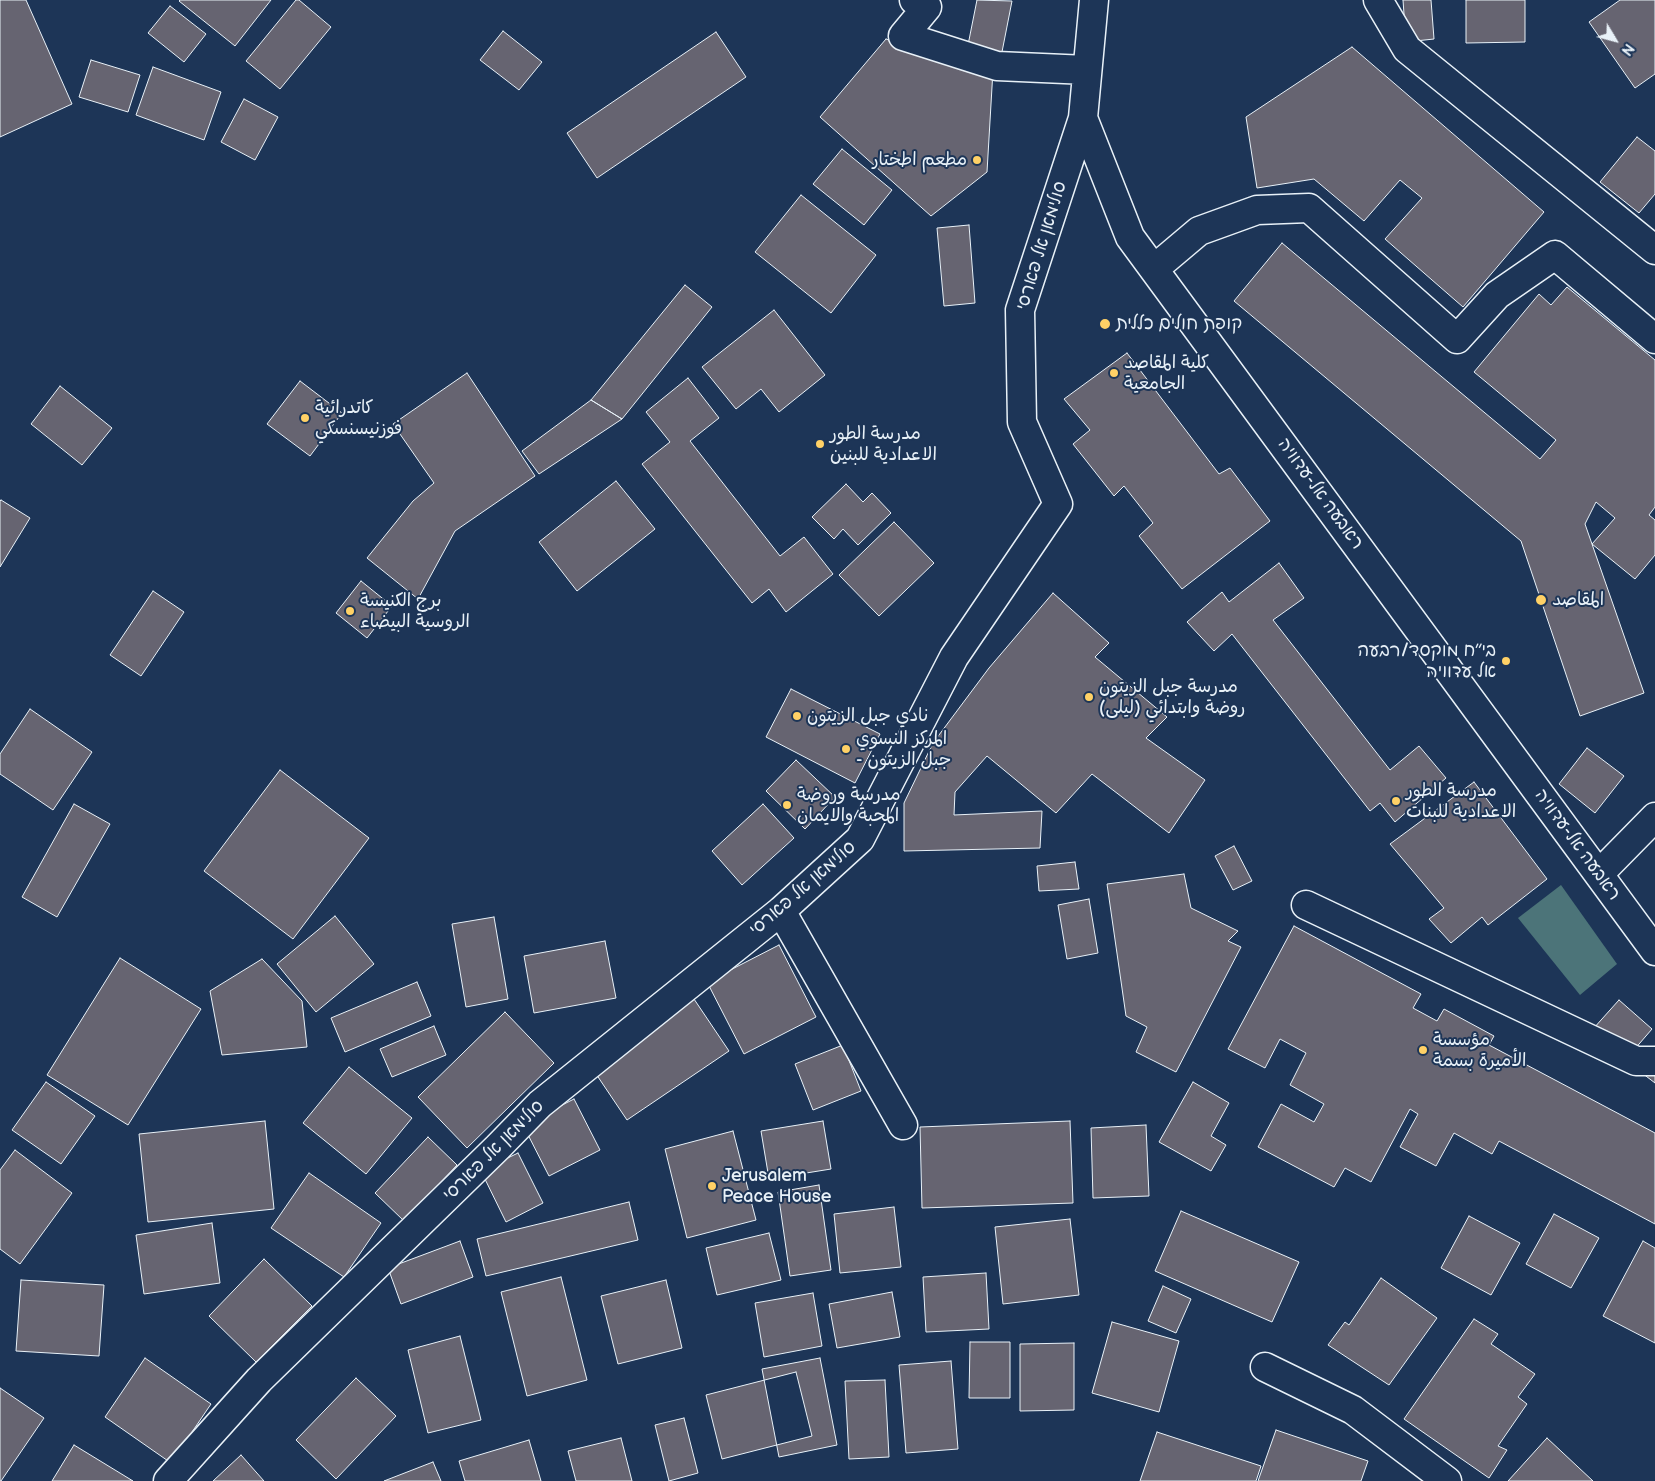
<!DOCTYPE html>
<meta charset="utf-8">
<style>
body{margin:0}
#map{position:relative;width:1655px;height:1481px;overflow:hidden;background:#1d3557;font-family:"Balsamiq Sans",sans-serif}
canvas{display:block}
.north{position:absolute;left:1590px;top:15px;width:50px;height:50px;-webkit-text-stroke:4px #1d3557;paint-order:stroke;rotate:127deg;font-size:14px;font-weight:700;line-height:20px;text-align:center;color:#e8f1f8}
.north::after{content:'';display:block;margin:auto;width:18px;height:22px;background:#e8f1f8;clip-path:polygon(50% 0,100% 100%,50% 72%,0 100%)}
</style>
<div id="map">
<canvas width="1655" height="1481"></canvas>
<div class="north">N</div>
</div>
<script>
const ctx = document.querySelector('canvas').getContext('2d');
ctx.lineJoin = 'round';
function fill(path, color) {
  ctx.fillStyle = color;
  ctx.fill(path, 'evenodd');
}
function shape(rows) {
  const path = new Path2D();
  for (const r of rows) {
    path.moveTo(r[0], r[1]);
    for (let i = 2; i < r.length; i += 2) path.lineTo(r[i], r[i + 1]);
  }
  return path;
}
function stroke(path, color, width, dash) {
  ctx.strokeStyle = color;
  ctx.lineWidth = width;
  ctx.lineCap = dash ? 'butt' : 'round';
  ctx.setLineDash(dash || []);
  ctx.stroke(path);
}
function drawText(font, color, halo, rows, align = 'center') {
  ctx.font = font + ' "Balsamiq Sans","Playpen Sans Arabic","Playpen Sans Hebrew",sans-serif';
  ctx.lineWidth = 4;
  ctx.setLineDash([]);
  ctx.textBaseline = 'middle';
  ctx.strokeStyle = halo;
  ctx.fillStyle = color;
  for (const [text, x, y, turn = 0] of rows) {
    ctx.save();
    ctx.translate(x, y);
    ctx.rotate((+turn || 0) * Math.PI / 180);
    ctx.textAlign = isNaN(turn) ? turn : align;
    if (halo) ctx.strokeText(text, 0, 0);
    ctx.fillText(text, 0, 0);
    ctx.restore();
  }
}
const green = shape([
 [1561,885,1617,964,1580,995,1518,918]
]);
const building = shape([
 [0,0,26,0,72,104,0,137,0,0],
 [180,0,271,0,235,46,179,1,180,0],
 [296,0,299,0,331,27,280,89,246,61,296,0],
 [977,0,1012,1,1001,57,967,50,977,0],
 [1403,0,1431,0,1434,39,1406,42,1403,0],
 [1466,0,1525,0,1525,42,1466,43,1466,0],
 [1620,0,1655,0,1655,74,1635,88,1589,22,1620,0],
 [170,6,206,34,184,62,148,33,170,6],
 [503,31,542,62,519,90,480,60,503,31],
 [716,32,746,77,597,178,567,133,716,32],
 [886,39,939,59,993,70,987,172,931,216,820,117,886,39],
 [1352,47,1544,212,1463,307,1385,239,1422,198,1400,180,1364,221,1314,179,1257,188,1246,117,1352,47],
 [91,60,140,75,128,112,79,97,91,60],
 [153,67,221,92,204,140,136,115,153,67],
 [244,99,278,117,255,160,221,142,244,99],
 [1637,137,1655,151,1655,194,1639,213,1600,182,1637,137],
 [842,149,892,190,864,225,813,184,842,149],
 [801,195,876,255,831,313,755,252,801,195],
 [969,225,975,303,944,306,937,228,969,225],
 [1282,243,1540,459,1556,440,1474,372,1539,294,1551,305,1567,287,1655,360,1655,507,1649,515,1655,520,1655,555,1635,579,1592,544,1615,518,1596,502,1585,524,1644,693,1580,716,1521,541,1234,301,1282,243],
 [685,285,712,307,622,419,591,400,685,285],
 [774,310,825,375,779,412,761,389,736,409,702,367,774,310],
 [1127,353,1219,474,1230,468,1270,521,1182,589,1139,536,1153,523,1124,486,1114,496,1073,444,1090,430,1064,399,1127,353],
 [467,373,535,476,455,531,418,599,367,558,413,501,434,483,393,424,467,373],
 [688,378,719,418,690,441,780,556,804,537,833,574,786,612,769,589,752,603,642,464,670,442,646,412,688,378],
 [300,381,342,413,310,456,267,424,300,381],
 [60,386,112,428,82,465,31,424,60,386],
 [591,400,622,419,539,474,522,451,591,400],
 [616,481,655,529,577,591,539,542,616,481],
 [846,484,863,502,872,493,891,513,858,545,843,529,834,539,812,517,846,484],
 [1,500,30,518,0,567,0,501,1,500],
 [894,522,934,563,879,616,839,575,894,522],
 [1279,563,1304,598,1273,620,1390,770,1419,746,1446,778,1395,822,1380,803,1370,811,1232,634,1214,651,1187,622,1222,592,1229,602,1279,563],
 [361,581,392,606,367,638,336,613,361,581],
 [153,591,184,612,141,676,110,655,153,591],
 [1053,593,1109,643,1095,657,1167,717,1146,738,1205,780,1169,833,1092,774,1056,813,987,756,955,792,954,815,1042,811,1040,848,904,851,904,803,933,743,989,668,1053,593],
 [791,689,880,734,855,783,766,737,791,689],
 [30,709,92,752,53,810,0,774,0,754,30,709],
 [1587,748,1624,776,1595,813,1559,784,1587,748],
 [796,760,835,797,805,829,766,791,796,760],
 [280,770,369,838,293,939,204,871,280,770],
 [1474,782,1547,879,1488,925,1482,917,1451,943,1429,919,1444,908,1390,844,1474,782],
 [74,804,110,824,57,917,22,897,74,804],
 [763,804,794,838,742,885,712,851,763,804],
 [1234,846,1252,881,1233,890,1215,856,1234,846],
 [1075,862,1079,889,1039,891,1037,866,1075,862],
 [1184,874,1191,908,1238,931,1228,941,1241,947,1176,1072,1136,1052,1147,1027,1126,1016,1107,884,1184,874],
 [1089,899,1098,953,1067,959,1058,905,1089,899],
 [335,916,374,964,316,1012,277,964,335,916],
 [494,917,508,999,466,1007,452,924,494,917],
 [1294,926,1421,994,1413,1008,1437,1021,1444,1009,1494,1036,1489,1045,1655,1133,1655,1224,1499,1141,1492,1154,1454,1133,1436,1166,1400,1147,1418,1114,1410,1109,1371,1182,1345,1168,1334,1187,1258,1147,1281,1104,1314,1122,1324,1104,1290,1085,1306,1053,1280,1039,1265,1068,1228,1049,1294,926],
 [605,941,616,998,534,1013,524,956,605,941],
 [779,945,816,1017,744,1054,707,982,779,945],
 [120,958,201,1009,128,1125,47,1075,120,958],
 [262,959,302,1001,307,1047,222,1055,210,991,262,959],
 [417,982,431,1016,345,1052,331,1018,417,982],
 [694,999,729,1051,627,1120,592,1068,694,999],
 [1619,1000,1652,1029,1627,1058,1593,1029,1619,1000],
 [505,1012,554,1063,467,1148,418,1097,505,1012],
 [434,1026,446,1055,392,1077,380,1049,434,1026],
 [843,1045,861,1091,813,1110,795,1064,843,1045],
 [1655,1056,1655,1083,1642,1073,1655,1056],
 [349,1067,412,1118,366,1174,303,1123,349,1067],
 [46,1082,95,1116,61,1164,12,1130,46,1082],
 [1193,1082,1229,1103,1211,1136,1226,1145,1211,1171,1159,1142,1193,1082],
 [574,1099,600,1150,549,1176,523,1125,574,1099],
 [265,1121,274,1209,148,1222,139,1134,265,1121],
 [823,1121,831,1169,769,1179,761,1131,823,1121],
 [1070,1121,1073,1203,922,1208,920,1127,1070,1121],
 [1146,1125,1149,1196,1093,1198,1091,1128,1146,1125],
 [733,1131,756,1220,687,1238,665,1149,733,1131],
 [428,1137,457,1165,404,1221,375,1193,428,1137],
 [15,1150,72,1193,20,1264,0,1249,0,1170,15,1150],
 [518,1153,543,1203,506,1222,481,1171,518,1153],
 [309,1173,381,1223,344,1277,271,1228,309,1173],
 [819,1185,831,1270,790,1276,778,1192,819,1185],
 [629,1202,638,1240,486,1276,477,1239,629,1202],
 [894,1207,901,1267,840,1273,834,1214,894,1207],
 [1181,1211,1299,1262,1272,1322,1155,1271,1181,1211],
 [1554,1214,1599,1238,1571,1288,1526,1264,1554,1214],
 [1469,1216,1520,1243,1491,1295,1441,1268,1469,1216],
 [1070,1219,1079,1295,1003,1304,995,1227,1070,1219],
 [212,1223,220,1283,144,1294,136,1235,212,1223],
 [769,1233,781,1280,717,1295,706,1248,769,1233],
 [460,1241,473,1277,401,1304,388,1268,460,1241],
 [1643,1241,1655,1248,1655,1343,1603,1316,1643,1241],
 [264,1259,312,1306,256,1362,209,1316,264,1259],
 [986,1273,989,1329,926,1332,923,1277,986,1273],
 [561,1277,587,1380,527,1396,501,1292,561,1277],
 [1381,1278,1437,1318,1389,1385,1328,1345,1345,1322,1349,1325,1381,1278],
 [21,1280,104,1285,99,1356,16,1351,21,1280],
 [666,1280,682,1348,618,1364,601,1296,666,1280],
 [1163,1286,1191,1299,1176,1333,1148,1321,1163,1286],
 [892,1292,900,1337,837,1348,829,1304,892,1292],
 [813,1293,822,1346,764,1357,755,1303,813,1293],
 [1474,1319,1498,1334,1491,1344,1535,1374,1518,1397,1527,1404,1498,1446,1507,1450,1489,1478,1404,1419,1474,1319],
 [1112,1322,1179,1341,1159,1412,1092,1393,1112,1322],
 [460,1336,481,1420,428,1433,408,1350,460,1336],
 [970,1342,1010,1342,1010,1398,969,1398,970,1342],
 [1074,1343,1074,1410,1020,1411,1020,1344,1074,1343],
 [145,1358,211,1404,171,1463,105,1417,145,1358],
 [820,1358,837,1445,779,1457,762,1369,820,1358],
 [951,1361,958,1449,906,1453,899,1365,951,1361],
 [796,1372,812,1436,722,1459,706,1395,796,1372],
 [356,1378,396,1416,336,1479,296,1440,356,1378],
 [885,1380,889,1457,849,1459,845,1381,885,1380],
 [0,1388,44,1418,1,1481,0,1481,0,1388],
 [684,1418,698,1473,669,1481,655,1425,684,1418],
 [1276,1430,1368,1461,1361,1481,1258,1481,1276,1430],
 [1157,1432,1261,1466,1256,1481,1140,1481,1157,1432],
 [621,1438,632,1481,576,1481,568,1451,621,1438],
 [1547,1438,1593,1481,1508,1481,1547,1438],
 [529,1440,541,1481,465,1481,459,1461,529,1440],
 [74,1445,133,1481,52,1481,74,1445],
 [241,1455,264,1481,213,1481,241,1455],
 [433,1462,441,1481,384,1481,433,1462]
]);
const minor = shape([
 [914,0,927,7,903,36,997,66,1087,70],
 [1094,0,1083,118,1130,237,1655,951],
 [1378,0,1407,49,1655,250],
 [1154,269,1199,231,1257,210,1309,208,1457,339,1497,295,1555,255,1655,339],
 [1599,874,1655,817],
 [1306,905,1636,1061,1655,1061],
 [781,911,903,1125],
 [1265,1367,1353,1410,1447,1481],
 [168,1481,259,1380,498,1147,540,1104,781,911,860,839,954,657,1058,504,1022,422,1020,310,1083,118]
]);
const markers = [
 [977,160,5,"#ffd166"],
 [1105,324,6,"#ffd166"],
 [1114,373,5,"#ffd166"],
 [305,418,5,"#ffd166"],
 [820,444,5,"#ffd166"],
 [1541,600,6,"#ffd166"],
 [350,611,5,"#ffd166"],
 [1506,661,5,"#ffd166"],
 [1089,697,5,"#ffd166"],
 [797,716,5,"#ffd166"],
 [846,749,5,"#ffd166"],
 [1396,801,5,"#ffd166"],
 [787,805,5,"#ffd166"],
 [1423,1050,5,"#ffd166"],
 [712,1186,5,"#ffd166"]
];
const poiNames = [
 ["مطعم اطختار",967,160,"right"],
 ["קופת חולים כללית",1116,324],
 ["كلية المقاصد",1124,363],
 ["الجامعية",1124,384],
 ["كاتدرائية",315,408],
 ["فوزنيسنسكي",315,429],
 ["مدرسة الطور",830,434],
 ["الاعدادية للبنين",830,455],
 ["المقاصد",1552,600],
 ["برج الكنيسة",360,601],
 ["الروسية البيضاء",360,622],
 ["בי״ח מוקסד/רבעה",1496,651,"right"],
 ["אל עדוויה",1496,672,"right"],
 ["مدرسة جبل الزيتون",1099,687],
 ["(ليلى) روضة وابتدائي",1099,708],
 ["نادي جبل الزيتون",807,716],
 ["المركز النسوي",856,739],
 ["- جبل الزيتون",856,760],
 ["مدرسة الطور",1406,791],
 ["الاعدادية للبنات",1406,812],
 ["مدرسة وروضة",797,795],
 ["المحبة والايمان",797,816],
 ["مؤسسة",1433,1040],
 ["الأميرة بسمة",1433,1061],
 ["Jerusalem",722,1176],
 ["Peace House",722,1197]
];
const streetNames = [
 ["סולימאן אל פארסי",1042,246,-73],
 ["ראבעה אל-עדוויה",1320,494,54],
 ["ראבעה אל-עדוויה",1577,845,54],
 ["סולימאן אל פארסי",803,889,-41],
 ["סולימאן אל פארסי",494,1151,-45]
];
fill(green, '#4c7479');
fill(building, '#666471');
stroke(building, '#e8f1f8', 1);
stroke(minor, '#e8f1f8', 31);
stroke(minor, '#1d3557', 28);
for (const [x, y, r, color] of markers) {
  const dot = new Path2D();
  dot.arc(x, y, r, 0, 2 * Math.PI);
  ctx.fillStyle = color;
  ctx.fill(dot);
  stroke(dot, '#1d3557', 2);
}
drawText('18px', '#e8f1f8', '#1d3557', poiNames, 'left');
drawText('18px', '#e8f1f8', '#1d3557', streetNames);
</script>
